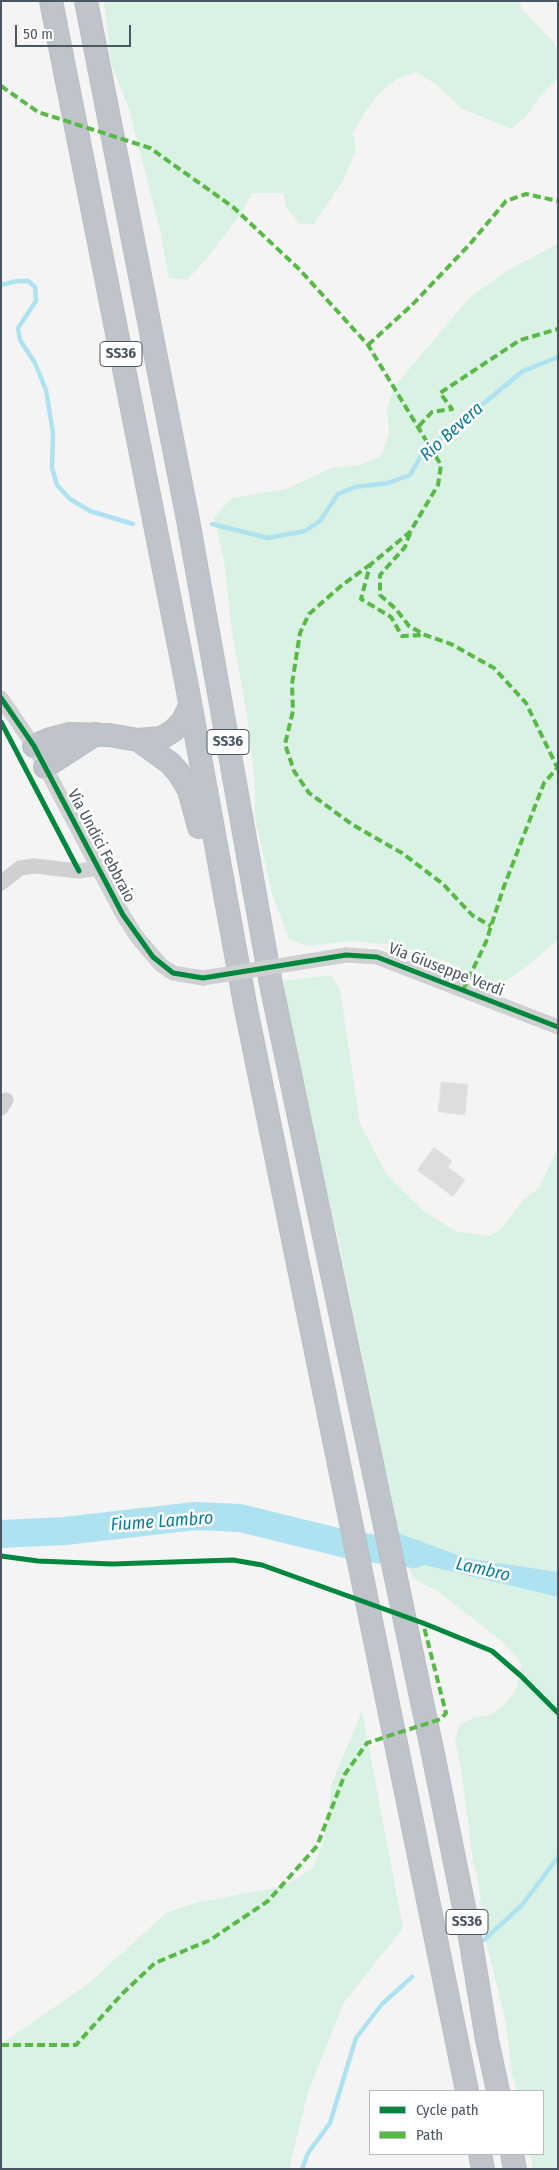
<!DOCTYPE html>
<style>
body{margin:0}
#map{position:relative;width:559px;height:2170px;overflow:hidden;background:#f4f4f4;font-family:"Fira Sans Condensed",sans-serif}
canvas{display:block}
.frame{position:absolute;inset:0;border:2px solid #4a5661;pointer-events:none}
.legend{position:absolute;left:369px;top:2090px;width:175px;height:65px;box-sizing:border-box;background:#fff;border:1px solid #b7bbc0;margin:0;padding:6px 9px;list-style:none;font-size:15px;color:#4a5661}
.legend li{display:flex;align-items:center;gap:10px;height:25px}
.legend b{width:25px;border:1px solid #b7bbc0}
.scale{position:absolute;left:15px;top:25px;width:116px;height:22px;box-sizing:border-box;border:2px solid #4a5661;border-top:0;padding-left:6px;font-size:15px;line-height:18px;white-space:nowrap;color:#4a5661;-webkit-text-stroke:4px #fff;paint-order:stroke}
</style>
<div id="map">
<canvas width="559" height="2170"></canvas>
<div class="frame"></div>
<ul class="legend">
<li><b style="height:6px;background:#00873e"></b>Cycle path</li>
<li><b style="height:6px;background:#58b947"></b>Path</li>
</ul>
<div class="scale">50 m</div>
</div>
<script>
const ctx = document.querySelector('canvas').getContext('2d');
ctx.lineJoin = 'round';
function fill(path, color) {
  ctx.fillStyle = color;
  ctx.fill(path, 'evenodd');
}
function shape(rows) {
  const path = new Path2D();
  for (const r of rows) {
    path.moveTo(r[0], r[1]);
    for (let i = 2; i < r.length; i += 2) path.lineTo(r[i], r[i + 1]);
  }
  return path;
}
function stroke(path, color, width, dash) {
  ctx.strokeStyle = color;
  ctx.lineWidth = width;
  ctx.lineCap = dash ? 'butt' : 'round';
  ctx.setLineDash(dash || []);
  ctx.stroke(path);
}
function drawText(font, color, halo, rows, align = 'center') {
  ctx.font = font + ' "Fira Sans Condensed",sans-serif';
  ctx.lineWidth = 5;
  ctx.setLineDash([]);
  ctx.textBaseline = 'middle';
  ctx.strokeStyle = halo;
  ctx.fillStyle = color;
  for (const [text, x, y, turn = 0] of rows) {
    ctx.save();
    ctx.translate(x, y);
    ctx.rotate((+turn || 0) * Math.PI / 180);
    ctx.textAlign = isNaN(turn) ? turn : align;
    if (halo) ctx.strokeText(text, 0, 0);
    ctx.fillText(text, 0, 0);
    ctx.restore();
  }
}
const green = shape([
 [104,1,518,1,523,10,554,43,558,50,558,78,540,97,526,117,511,129,461,108,437,85,416,72,397,79,378,95,366,111,353,133,356,149,343,181,314,224,300,224,287,209,283,193,252,193,241,214,203,263,187,280,169,278,160,230,129,109,111,64],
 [558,244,558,940,527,966,501,984,477,982,450,963,395,945,353,941,306,946,289,939,273,897,255,819,255,785,247,715,232,632,224,560,214,517,232,498,286,489,332,468,359,465,380,457,389,435,387,410,394,387,470,297,510,269],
 [331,975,340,989,360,1124,387,1175,424,1211,455,1231,490,1236,502,1228,524,1199,539,1188,558,1148,558,1572,466,1558,398,1533,339,1243,304,1098,283,981],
 [403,1560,558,1597,558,2169,533,2169,530,2154,543,2154,543,2091,517,2091,512,2074,506,2023,487,1945,477,1875,473,1862,461,1767,455,1741,459,1726,475,1717,488,1716,504,1705,516,1691,522,1664,502,1641,437,1591,416,1580],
 [362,1711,403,1928,343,2004,308,2092,289,2169,1,2169,1,2044,88,1984,166,1913,195,1903,274,1888,295,1880,312,1868,320,1852,326,1829,332,1783]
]);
const water = shape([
 [398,1533,466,1558,558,1572,558,1597,403,1560]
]);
const stream = shape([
 [1,285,17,281,28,281,35,287,36,301,18,328,20,340,35,363,46,390,53,433,52,468,57,485,70,499,90,511,133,524],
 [212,524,268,538,305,531,320,521,338,494,355,487,388,483,410,475,422,454,523,371,558,357],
 [484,1940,522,1905,558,1857],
 [302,2169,308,2153,330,2123,356,2038,382,2004,412,1977]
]);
const river = shape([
 [1,1534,65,1531,195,1516,240,1518,354,1546,415,1554]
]);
const building = shape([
 [441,1082,468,1084,465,1115,438,1112,441,1082],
 [434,1147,452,1161,448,1167,465,1180,453,1197,417,1170,434,1147]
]);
const minor = shape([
 [1,698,34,746,123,915,137,937,161,965,173,973,203,978],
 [1,883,20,868,34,866,79,871,99,868],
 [346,955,377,957,558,1027],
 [1,1108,6,1100]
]);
const highway = shape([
 [51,1,187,686,245,1004,467,2091],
 [86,1,188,520,271,984,433,1754,470,1937,487,2040,498,2091],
 [138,740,170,763,178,772,189,790,199,827],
 [34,746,50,739,69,734,109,735,138,740,161,738,173,731,182,722,190,706],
 [45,767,96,734],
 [480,2154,483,2169],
 [512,2154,515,2169]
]);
const minorBridge = shape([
 [203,978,346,955]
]);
const quiet = shape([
 [1,86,38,112,150,148,233,207,300,270,368,345,441,465,438,485,410,532,370,565,361,599,391,617,402,636,425,635],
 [368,345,412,305,470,244,506,201,526,194,558,201],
 [419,426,432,412,452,409,440,393,520,340,558,329],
 [410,533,405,547,380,575,380,595,396,609,409,626,425,635,451,644,494,668,526,703,557,767],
 [371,564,341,586,309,614,300,633,292,684,293,711,285,744,294,771,309,793,353,825,402,853,443,884,472,915,491,926],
 [463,990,486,942,503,889,544,783,558,767],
 [1,2045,76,2045,123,1993,155,1963,210,1940,268,1901,317,1846,345,1774,367,1743,441,1719,446,1713,423,1623]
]);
const cycleway = shape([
 [1,698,34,746,123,915,153,957,173,973,203,978,346,955,377,957,558,1027],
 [1,722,79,871],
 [1,1556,38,1561,112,1564,233,1560,262,1565,423,1623,492,1651,521,1676,558,1713]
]);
const shields = [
 [121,354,42],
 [228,742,42],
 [467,1922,42]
];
const shieldNames = [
 ["SS36",121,354],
 ["SS36",228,742],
 ["SS36",467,1922]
];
const streetNames = [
 ["Via Undici Febbraio",101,846,62],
 ["Via Giuseppe Verdi",446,970,21]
];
const waterNames = [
 ["Rio Bevera",452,432,-42],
 ["Fiume Lambro",162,1522,-4],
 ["Lambro",483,1570,13]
];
fill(green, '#d9f2e3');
fill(water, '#aee2f0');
stroke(stream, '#aee2f0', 4.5);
stroke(river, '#aee2f0', 28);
fill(building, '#ddddde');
stroke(building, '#e5e6e7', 1);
stroke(highway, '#b9bec3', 24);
stroke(minor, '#ced0d2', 15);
stroke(highway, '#bec4c9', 22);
stroke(minorBridge, '#ced0d2', 15);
stroke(quiet, '#58b947', 4, [8, 4]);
stroke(cycleway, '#00873e', 5);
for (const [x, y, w] of shields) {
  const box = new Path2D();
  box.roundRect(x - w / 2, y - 12.5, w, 25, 4);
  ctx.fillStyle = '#fff';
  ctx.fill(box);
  stroke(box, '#4a5661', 1);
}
drawText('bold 15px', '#4a5661', null, shieldNames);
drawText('16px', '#4a5661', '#fff', streetNames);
drawText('italic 18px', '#0c7c9b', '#fff', waterNames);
</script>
